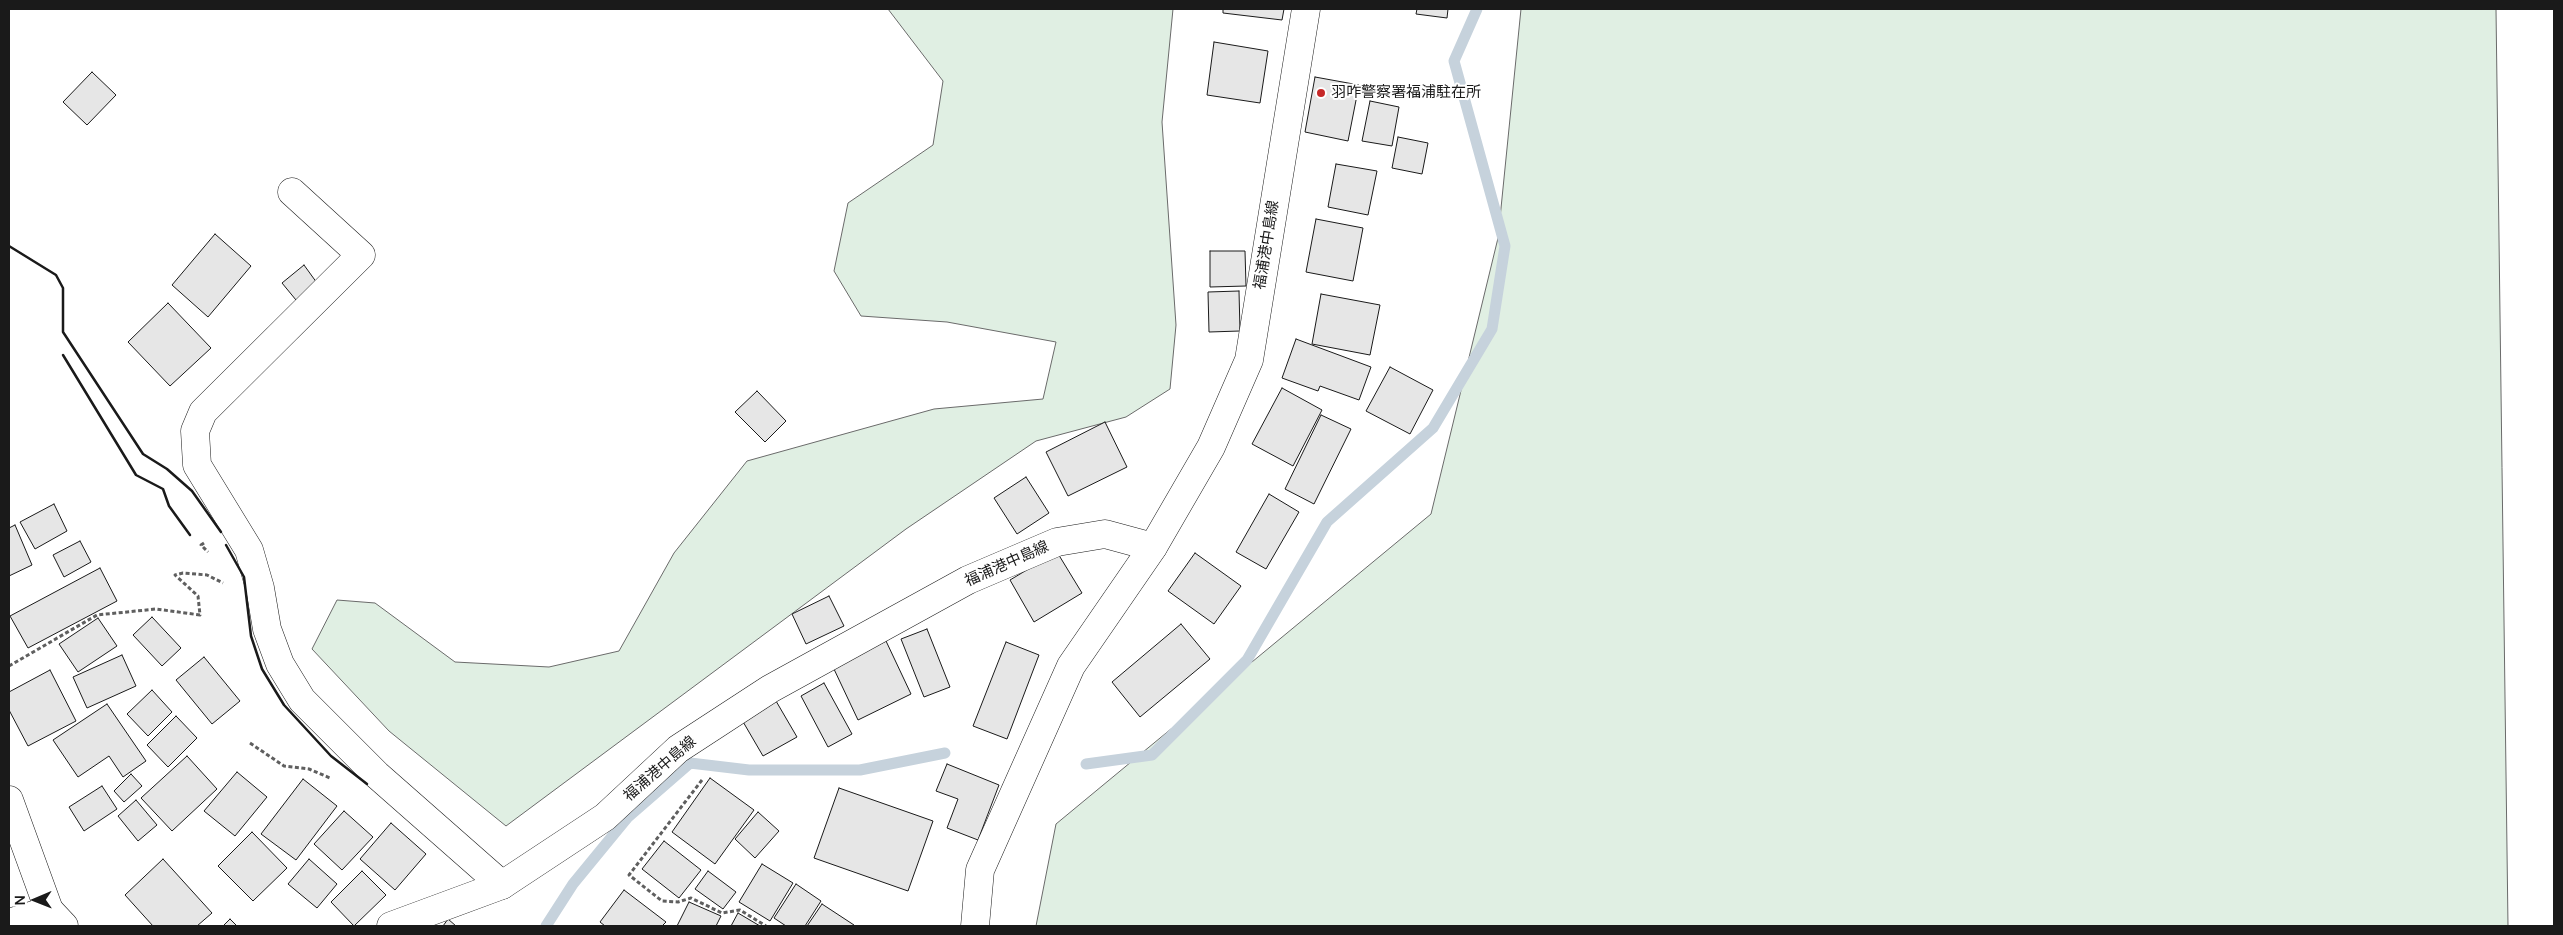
<!DOCTYPE html>
<meta charset="utf-8">
<style>
body{margin:0}
#map{position:relative;width:2563px;height:935px;overflow:hidden;background:#fff;font-family:Manrope,sans-serif}
canvas{display:block}
.frame{position:absolute;inset:0;border:10px solid #1a1a1a;pointer-events:none}
.north{position:absolute;left:10px;top:875px;width:50px;height:50px;-webkit-text-stroke:4px #fff;paint-order:stroke;rotate:269deg;font-size:14px;font-weight:700;line-height:20px;text-align:center;color:#1a1a1a}
.north::after{content:'';display:block;margin:auto;width:18px;height:22px;background:#1a1a1a;clip-path:polygon(50% 0,100% 100%,50% 72%,0 100%)}
</style>
<div id="map">
<canvas width="2563" height="935"></canvas>
<div class="frame"></div>
<div class="north">N</div>
</div>
<script>
const ctx = document.querySelector('canvas').getContext('2d');
ctx.lineJoin = 'round';
function fill(path, color) {
  ctx.fillStyle = color;
  ctx.fill(path, 'evenodd');
}
function shape(rows) {
  const path = new Path2D();
  for (const r of rows) {
    path.moveTo(r[0], r[1]);
    for (let i = 2; i < r.length; i += 2) path.lineTo(r[i], r[i + 1]);
  }
  return path;
}
function stroke(path, color, width, dash) {
  ctx.strokeStyle = color;
  ctx.lineWidth = width;
  ctx.lineCap = dash ? 'butt' : 'round';
  ctx.setLineDash(dash || []);
  ctx.stroke(path);
}
function drawText(font, color, halo, rows, align = 'center') {
  ctx.font = font + ' Manrope,"Noto Sans JP",sans-serif';
  ctx.lineWidth = 4;
  ctx.setLineDash([]);
  ctx.textBaseline = 'middle';
  ctx.strokeStyle = halo;
  ctx.fillStyle = color;
  for (const [text, x, y, turn = 0] of rows) {
    ctx.save();
    ctx.translate(x, y);
    ctx.rotate((+turn || 0) * Math.PI / 180);
    ctx.textAlign = isNaN(turn) ? turn : align;
    if (halo) ctx.strokeText(text, 0, 0);
    ctx.fillText(text, 0, 0);
    ctx.restore();
  }
}
const green = shape([
 [888,9,1173,9,1162,122,1176,325,1170,389,1126,417,1036,441,906,529,506,826,389,731,312,649,337,600,375,603,455,662,549,667,619,651,674,553,747,461,934,409,1043,399,1056,342,947,322,861,316,834,271,848,203,933,145,943,81,888,9],
 [1521,9,2496,9,2508,926,1036,926,1056,824,1431,514,1498,238,1521,9]
]);
const stream = shape([
 [1086,764,1152,755,1247,660,1327,522,1433,428,1492,329,1505,246,1454,61,1477,9],
 [546,926,573,884,628,817,690,763,749,770,860,770,945,753]
]);
const building = shape([
 [1223,9,1284,9,1282,20,1223,13,1223,9],
 [1417,9,1448,9,1447,18,1416,14,1417,9],
 [1214,42,1268,51,1260,103,1207,95,1214,42],
 [92,72,116,95,87,125,63,102,92,72],
 [1315,77,1359,85,1348,141,1305,132,1315,77],
 [1370,101,1399,107,1392,146,1362,141,1370,101],
 [1398,137,1428,143,1422,174,1392,168,1398,137],
 [1336,164,1377,171,1368,215,1328,207,1336,164],
 [1316,219,1363,228,1353,281,1306,272,1316,219],
 [215,234,251,266,208,317,172,285,215,234],
 [1210,251,1245,251,1246,286,1210,287,1210,251],
 [304,265,317,283,296,300,282,283,304,265],
 [1239,291,1240,331,1209,332,1208,292,1239,291],
 [1321,294,1380,305,1370,355,1312,344,1321,294],
 [168,303,211,348,170,386,128,342,168,303],
 [1296,339,1371,367,1359,400,1320,386,1318,391,1282,378,1296,339],
 [1390,367,1433,390,1410,434,1366,411,1390,367],
 [1282,388,1322,410,1293,466,1252,444,1282,388],
 [757,391,786,421,765,442,735,412,757,391],
 [1321,415,1351,429,1314,504,1285,489,1321,415],
 [1105,422,1127,467,1068,496,1046,452,1105,422],
 [1026,477,1049,513,1017,534,994,498,1026,477],
 [1269,494,1299,512,1266,569,1236,552,1269,494],
 [54,504,67,531,35,549,20,522,54,504],
 [15,525,32,565,9,576,9,528,15,525],
 [80,541,91,562,64,577,53,555,80,541],
 [1057,552,1082,593,1034,622,1010,580,1057,552],
 [1195,553,1241,586,1214,624,1168,591,1195,553],
 [100,568,117,601,28,648,10,616,100,568],
 [829,596,844,626,806,644,792,614,829,596],
 [152,617,181,648,162,666,133,635,152,617],
 [98,618,117,646,78,672,59,644,98,618],
 [1181,624,1210,659,1140,717,1112,682,1181,624],
 [927,629,950,687,924,697,901,639,927,629],
 [886,641,911,694,858,720,833,667,886,641],
 [1006,642,1039,655,1007,739,973,726,1006,642],
 [122,655,136,686,87,708,73,677,122,655],
 [204,657,240,701,212,724,176,680,204,657],
 [50,670,76,721,28,746,9,710,9,692,50,670],
 [824,683,852,734,828,747,801,696,824,683],
 [152,690,172,712,148,736,127,714,152,690],
 [776,701,797,737,763,756,742,720,776,701],
 [107,704,146,761,123,777,109,756,78,777,53,740,107,704],
 [176,716,197,738,168,767,147,745,176,716],
 [187,756,217,789,172,831,141,798,187,756],
 [947,764,999,785,978,840,947,828,958,799,936,791,947,764],
 [237,772,267,797,235,836,204,811,237,772],
 [131,774,142,786,124,802,114,791,131,774],
 [710,778,754,810,715,864,672,832,710,778],
 [303,779,337,806,296,860,261,834,303,779],
 [102,786,117,809,84,831,69,807,102,786],
 [839,788,933,821,908,891,814,858,839,788],
 [136,800,157,825,138,841,118,816,136,800],
 [344,811,373,837,342,870,314,844,344,811],
 [758,812,779,831,755,858,735,839,758,812],
 [391,823,426,854,395,890,360,859,391,823],
 [252,832,287,868,253,901,218,866,252,832],
 [664,841,701,870,679,898,642,869,664,841],
 [163,859,212,913,197,926,153,926,125,895,163,859],
 [309,859,337,884,317,908,288,884,309,859],
 [762,864,793,883,770,921,739,902,762,864],
 [362,871,386,895,354,926,331,902,362,871],
 [708,871,736,892,723,909,695,889,708,871],
 [796,884,821,901,805,926,786,926,774,918,796,884],
 [624,890,666,922,662,926,605,926,600,922,624,890],
 [689,902,721,916,716,926,677,926,689,902],
 [822,904,854,925,853,926,807,926,822,904],
 [738,913,760,926,731,926,738,913],
 [230,919,237,926,223,926,230,919],
 [448,919,456,926,443,926,448,919]
]);
const path = shape([
 [204,543,201,545,208,552],
 [9,666,97,615,156,609,200,615,198,596,175,575,183,573,207,575,223,583],
 [250,743,284,766,309,769,330,778],
 [702,780,629,875,662,901,678,902,691,898,722,913,740,910,766,926]
]);
const minor = shape([
 [292,192,361,255,203,412,195,431,197,465,249,550,260,588,267,629,280,664,302,700,377,775,502,885],
 [9,800,49,910,9,923]
]);
const tertiary = shape([
 [975,926,980,870,1071,666,1153,547]
]);
const primary = shape([
 [49,910,64,926],
 [391,926,502,885,605,817,678,749,770,689,968,580,1057,542,1105,534,1153,547,1211,447,1249,360,1306,9]
]);
const wall = shape([
 [9,246,56,275,63,288,63,332,143,454,167,469,192,491,221,532],
 [63,355,136,475,163,489,169,506,190,535],
 [226,545,244,577,251,636,262,669,284,705,331,756,367,784]
]);
const markers = [
 [1321,93,5,"#c62828"]
];
const poiNames = [
 ["羽咋警察署福浦駐在所",1331,93]
];
const streetNames = [
 ["福浦港中島線",1267,245,-81],
 ["福浦港中島線",1007,564,-24],
 ["福浦港中島線",660,769,-41]
];
fill(green, '#e0efe3');
stroke(green, '#6a6a6a', 1);
stroke(stream, '#c6d2dc', 11);
fill(building, '#e6e6e6');
stroke(building, '#1a1a1a', 1);
stroke(minor, '#1a1a1a', 29);
stroke(tertiary, '#1a1a1a', 29);
stroke(primary, '#1a1a1a', 29);
stroke(path, '#5f5f5f', 3, [4, 2.5]);
stroke(minor, '#fff', 28);
stroke(tertiary, '#fff', 28);
stroke(primary, '#fff', 28);
stroke(wall, '#1a1a1a', 2.5);
for (const [x, y, r, color] of markers) {
  const dot = new Path2D();
  dot.arc(x, y, r, 0, 2 * Math.PI);
  ctx.fillStyle = color;
  ctx.fill(dot);
  stroke(dot, '#fff', 2);
}
drawText('15px', '#1a1a1a', '#fff', poiNames, 'left');
drawText('15px', '#1a1a1a', '#fff', streetNames);
</script>
